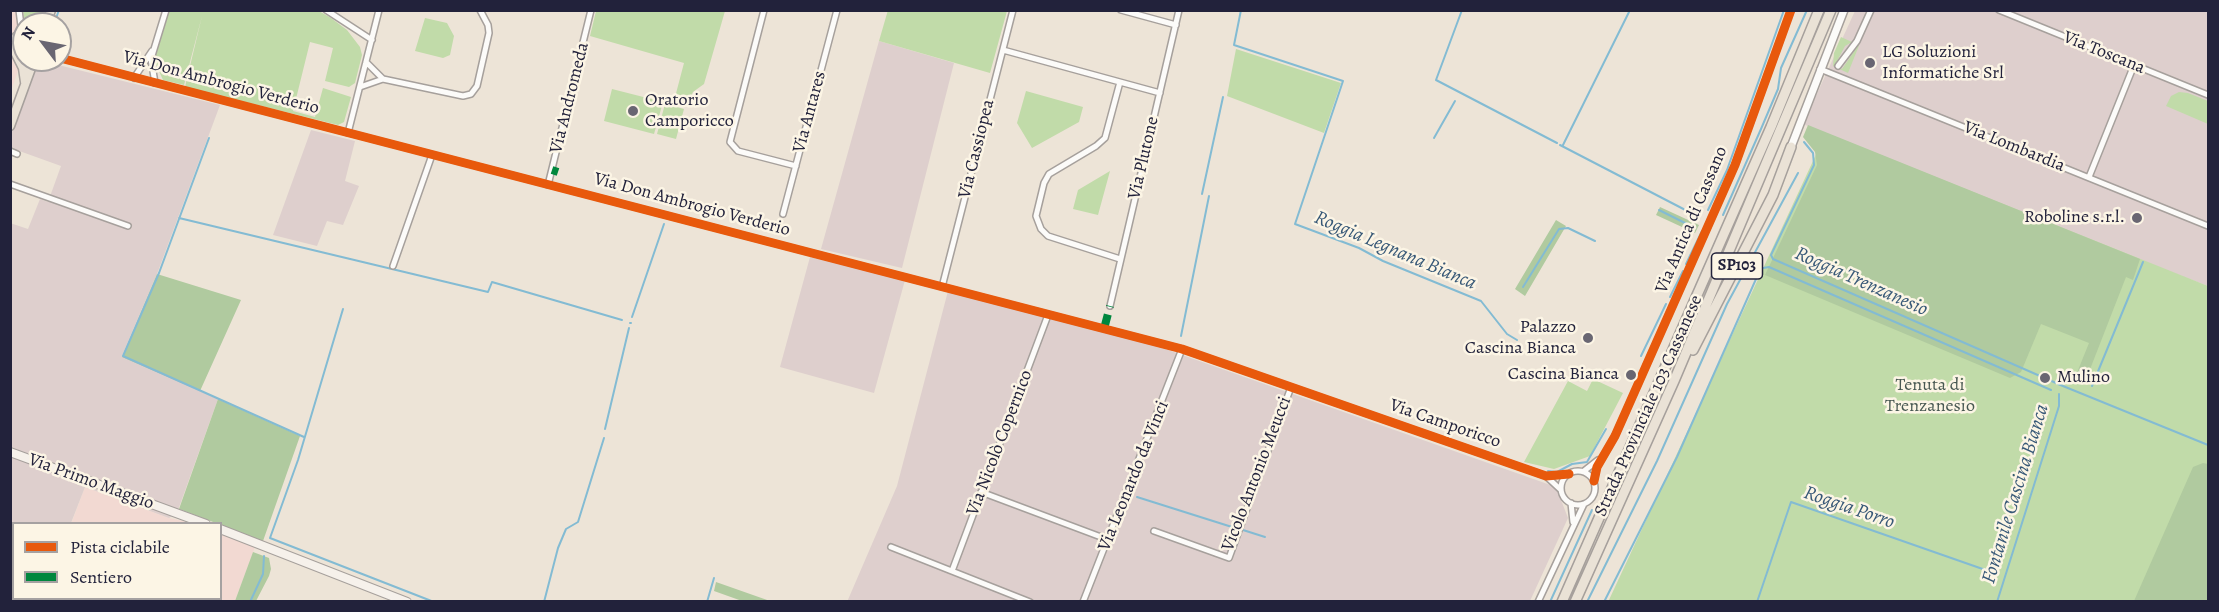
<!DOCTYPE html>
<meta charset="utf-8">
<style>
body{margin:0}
#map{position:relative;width:2219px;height:612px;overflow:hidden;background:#ede4d7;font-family:Alegreya,serif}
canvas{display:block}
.frame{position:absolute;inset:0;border:12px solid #22223b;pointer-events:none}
.legend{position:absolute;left:12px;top:522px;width:210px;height:78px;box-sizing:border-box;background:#fcf5e5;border:2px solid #a5a1a1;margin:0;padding:8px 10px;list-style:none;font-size:18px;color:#22223b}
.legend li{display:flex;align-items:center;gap:12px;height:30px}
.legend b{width:30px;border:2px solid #a5a1a1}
.north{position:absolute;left:12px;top:12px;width:60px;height:60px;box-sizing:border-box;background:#fcf5e5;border:2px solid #a5a1a1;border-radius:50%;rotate:302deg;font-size:16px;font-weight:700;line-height:24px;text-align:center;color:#22223b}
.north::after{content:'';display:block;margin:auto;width:21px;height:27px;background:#696672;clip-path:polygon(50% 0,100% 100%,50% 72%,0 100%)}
</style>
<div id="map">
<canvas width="2219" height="612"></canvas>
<div class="frame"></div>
<ul class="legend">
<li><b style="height:8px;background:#e8590c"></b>Pista ciclabile</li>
<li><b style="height:8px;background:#00873e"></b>Sentiero</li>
</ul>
<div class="north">N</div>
</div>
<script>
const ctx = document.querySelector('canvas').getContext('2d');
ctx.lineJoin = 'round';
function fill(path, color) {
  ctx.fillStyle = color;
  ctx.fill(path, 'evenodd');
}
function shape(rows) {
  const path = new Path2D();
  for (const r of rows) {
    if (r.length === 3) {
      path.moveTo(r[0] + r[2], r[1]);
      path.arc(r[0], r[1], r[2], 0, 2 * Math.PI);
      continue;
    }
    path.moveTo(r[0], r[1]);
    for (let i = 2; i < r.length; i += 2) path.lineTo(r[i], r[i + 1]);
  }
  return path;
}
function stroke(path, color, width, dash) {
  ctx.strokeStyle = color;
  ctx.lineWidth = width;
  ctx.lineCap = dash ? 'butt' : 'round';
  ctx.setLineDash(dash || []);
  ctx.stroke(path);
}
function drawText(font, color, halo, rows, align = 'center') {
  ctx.font = font + ' Alegreya,serif';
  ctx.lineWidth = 5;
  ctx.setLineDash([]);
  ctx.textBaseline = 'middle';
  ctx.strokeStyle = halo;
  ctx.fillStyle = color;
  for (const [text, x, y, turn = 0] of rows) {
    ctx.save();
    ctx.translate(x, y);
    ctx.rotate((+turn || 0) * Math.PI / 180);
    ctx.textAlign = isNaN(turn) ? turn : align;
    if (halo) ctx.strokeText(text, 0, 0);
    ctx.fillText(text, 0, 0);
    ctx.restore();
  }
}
const built = shape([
 [11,11,40,11,35,24,24,24,24,54,11,91],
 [85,487,169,518,193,523,71,524],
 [221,534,255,547,235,601,43,602,44,598,220,598]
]);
const industrial = shape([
 [1855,11,2208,11,2208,286,2039,222,1803,124],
 [879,41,954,63,902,268,821,249],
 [38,60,220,105,157,274,122,356,218,399,177,513,169,518,85,487,71,523,14,524,14,598,44,599,43,601,11,601,10,223,28,229,40,199,48,202,61,166,11,148,10,136],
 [311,130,355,141,345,181,359,186,343,225,327,221,317,246,273,235],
 [810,257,905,280,874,393,780,367],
 [948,291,1154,345,1556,487,1568,518,1530,601,847,602,897,486]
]);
const green = shape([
 [168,10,319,11,331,18,347,30,360,47,362,55,355,83,349,87,325,81,333,48,310,42,293,111,315,117,323,88,351,97,344,122,338,125,185,87,202,16,184,85,163,80,154,60],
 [888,10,1007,11,990,73,879,41],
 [23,11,23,10,45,11,38,24,25,24],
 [596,11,725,11,704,84,693,92,687,105,674,101,684,63,590,36],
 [425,18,447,23,454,36,450,55,443,58,415,51],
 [1841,37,1852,42,1845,46,1835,65,1842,69,1860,43,1848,73,1833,66,1834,53],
 [1236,49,1341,83,1324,133,1227,96],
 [612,89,663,102,654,134,604,121],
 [1026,91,1083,107,1079,122,1032,148,1017,123],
 [2179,92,2188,93,2208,101,2208,124,2166,106,2171,96],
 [665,104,684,109,676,139,657,134],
 [1826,133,2208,286,2208,601,1608,602],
 [1110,171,1098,215,1073,209,1078,190],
 [1593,379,1623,393,1590,456,1554,469,1524,462,1568,381,1587,391]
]);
const forest = shape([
 [1808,125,2140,259,2133,280,2126,277,2087,377,2080,382,2074,380,2089,343,2041,324,2021,372,2010,378,1765,275,1817,165,1815,152,1803,137],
 [1660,207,1699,225,1695,233,1656,215],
 [1556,220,1566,226,1525,296,1515,289],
 [157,274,241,300,200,391,122,357],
 [218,399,300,436,263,541,179,509],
 [2203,463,2208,464,2208,601,2134,601,2193,467],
 [253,552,269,558,271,569,269,576,256,601,235,601],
 [716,582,770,601,742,601,714,591]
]);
const stream = shape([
 [1241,10,1234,45,1343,81,1295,224,1359,248,1383,261,1481,301,1507,334,1517,340],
 [1462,10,1436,80,1557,143],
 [54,24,59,10],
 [209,138,159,273,123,356,304,437],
 [1434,138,1455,101],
 [1804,142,1813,153,1814,165,1771,255,1773,259,2056,383],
 [1560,145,1695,215],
 [1563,145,1630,10],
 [1202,194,1223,97],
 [1659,210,1695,228],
 [1708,210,1727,170,1784,10],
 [1723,215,1761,129,1778,89,1781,68,1807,10],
 [179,218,488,292,492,282,622,320],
 [1686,264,1702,231],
 [1523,287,1559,229,1568,228,1595,241],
 [1670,297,1683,271],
 [343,309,298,460,270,538,434,602],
 [632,317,664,224],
 [630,323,631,323],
 [1181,336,1209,196],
 [1641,356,1666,304],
 [2058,384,2208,445],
 [2092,386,2143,262],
 [605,429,629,328],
 [1548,471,1557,472,1572,464,1587,462,1606,429],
 [1137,497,1232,527],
 [1243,530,1265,537],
 [250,602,263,574,264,556],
 [544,602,558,548,566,529,578,522,604,438],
 [707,602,714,578],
 [1550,602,1592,510],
 [1587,602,1657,461,1727,304,1798,173],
 [1604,602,1677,457,1760,270,1763,268,1769,267,2051,390],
 [1757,602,1791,502,1997,574],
 [1997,602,2059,406,2059,394]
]);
const minor = shape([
 [19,10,22,34],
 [326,10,372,40],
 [764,10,730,142,738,151,796,166],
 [1121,10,1176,25],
 [1999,10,2208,95],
 [1003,50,1160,93],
 [60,58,1182,349,1546,476,1569,474],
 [366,62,383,79],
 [1838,66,1857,41,1871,10],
 [1820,69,2208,226],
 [134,78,152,51],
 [1120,82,1105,138,1096,146,1049,174,1044,183,1036,216,1041,229,1048,236,1120,259],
 [155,83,151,59,166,10],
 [360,87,383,79,463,96,471,94,477,86,489,33,488,25,480,10],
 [348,133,379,10],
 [10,151,17,154],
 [2089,177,2134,65],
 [10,184,128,226],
 [548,185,591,10],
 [783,214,837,10],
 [393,266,432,155],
 [942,287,1013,10],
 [1110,306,1179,10],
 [1578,488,17],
 [1584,471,1598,460],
 [1547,477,1561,490],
 [1594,481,1597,467,1615,436,1735,165,1791,10],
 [981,492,1109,540],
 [1571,503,1573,522],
 [1154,531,1229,558,1291,387],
 [891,547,1030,602],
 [952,571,1048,315],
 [1083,602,1182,349],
 [1538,602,1584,504]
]);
const tertiary = shape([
 [1791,147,1844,10]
]);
const secondary = shape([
 [10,452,206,524],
 [220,529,407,602]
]);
const primary = shape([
 [46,24,51,10],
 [24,33,16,37,12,46,23,68,25,82],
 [10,126,34,60]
]);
const trunk = shape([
 [1693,350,1773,195,1791,147],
 [1562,602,1771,127,1819,10],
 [1575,602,1674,381,1831,10]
]);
const quiet = shape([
 [552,170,558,172],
 [1104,329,1110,306]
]);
const cycleway = shape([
 [60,58,1182,349,1546,476,1569,474],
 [1594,481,1597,467,1615,436,1735,165,1791,10]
]);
const markers = [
 [1870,63,6,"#696672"],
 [633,111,6,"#696672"],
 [2137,218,6,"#696672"],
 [1588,338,6,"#696672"],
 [1631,375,6,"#696672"],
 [2045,378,6,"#696672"]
];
const shields = [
 [1737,266,51]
];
const shieldNames = [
 ["SP103",1737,266]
];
const poiNames = [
 ["LG Soluzioni",1882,53],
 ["Informatiche Srl",1882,74],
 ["Oratorio",645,101],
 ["Camporicco",645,122],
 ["Roboline s.r.l.",2125,218,"right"],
 ["Palazzo",1576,328,"right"],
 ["Cascina Bianca",1576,349,"right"],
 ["Cascina Bianca",1619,375,"right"],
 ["Mulino",2057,378]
];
const streetNames = [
 ["Via Toscana",2104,53,22],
 ["Via Don Ambrogio Verderio",221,83,15],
 ["Via Andromeda",570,98,-76],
 ["Via Antares",810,112,-75],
 ["Via Lombardia",2014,147,22],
 ["Via Cassiopea",977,149,-76],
 ["Via Plutone",1144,158,-77],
 ["Via Don Ambrogio Verderio",692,205,15],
 ["Via Antica di Cassano",1692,220,-67],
 ["Strada Provinciale 103 Cassanese",1649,406,-66],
 ["Via Camporicco",1445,424,19],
 ["Via Nicolò Copernico",1000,443,-69],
 ["Vicolo Antonio Meucci",1257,474,-69],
 ["Via Leonardo da Vinci",1134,476,-68],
 ["Via Primo Maggio",91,482,20]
];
const parkNames = [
 ["Tenuta di",1930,386],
 ["Trenzanesio",1930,407]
];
const waterNames = [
 ["Roggia Legnana Bianca",1395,251,23],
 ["Roggia Trenzanesio",1861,282,24],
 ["Fontanile Cascina Bianca",2016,494,-73],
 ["Roggia Porro",1849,508,19]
];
fill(built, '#f2d9d2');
fill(industrial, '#decfcd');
fill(green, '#c1dba9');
fill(forest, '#b0ca9f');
stroke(stream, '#83bbd3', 2);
stroke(minor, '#a6a09c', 8);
stroke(tertiary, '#a6a09c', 10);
stroke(secondary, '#a6a09c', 10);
stroke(primary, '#a6a09c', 11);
stroke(trunk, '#a6a09c', 12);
stroke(minor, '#fcfbf9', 5);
stroke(tertiary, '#fcfbf9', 7);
stroke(secondary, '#f6f1eb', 8);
stroke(primary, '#eae2d6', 8);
stroke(trunk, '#eae2d6', 9);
stroke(quiet, '#00873e', 8, [15, 8]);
stroke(cycleway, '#e8590c', 9);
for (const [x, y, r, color] of markers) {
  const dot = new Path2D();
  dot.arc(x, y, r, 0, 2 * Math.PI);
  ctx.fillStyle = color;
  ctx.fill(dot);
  stroke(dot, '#fcf5e5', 2);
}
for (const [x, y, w] of shields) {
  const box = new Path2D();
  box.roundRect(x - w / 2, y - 13, w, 26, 4.5);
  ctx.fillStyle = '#fcf5e5';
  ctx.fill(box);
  stroke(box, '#22223b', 1.5);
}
drawText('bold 16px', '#22223b', null, shieldNames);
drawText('18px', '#22223b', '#fcf5e5', poiNames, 'left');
drawText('18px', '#22223b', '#fcf5e5', streetNames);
drawText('18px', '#475751', '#fcf5e5', parkNames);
drawText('italic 20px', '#375877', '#fcf5e5', waterNames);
</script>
